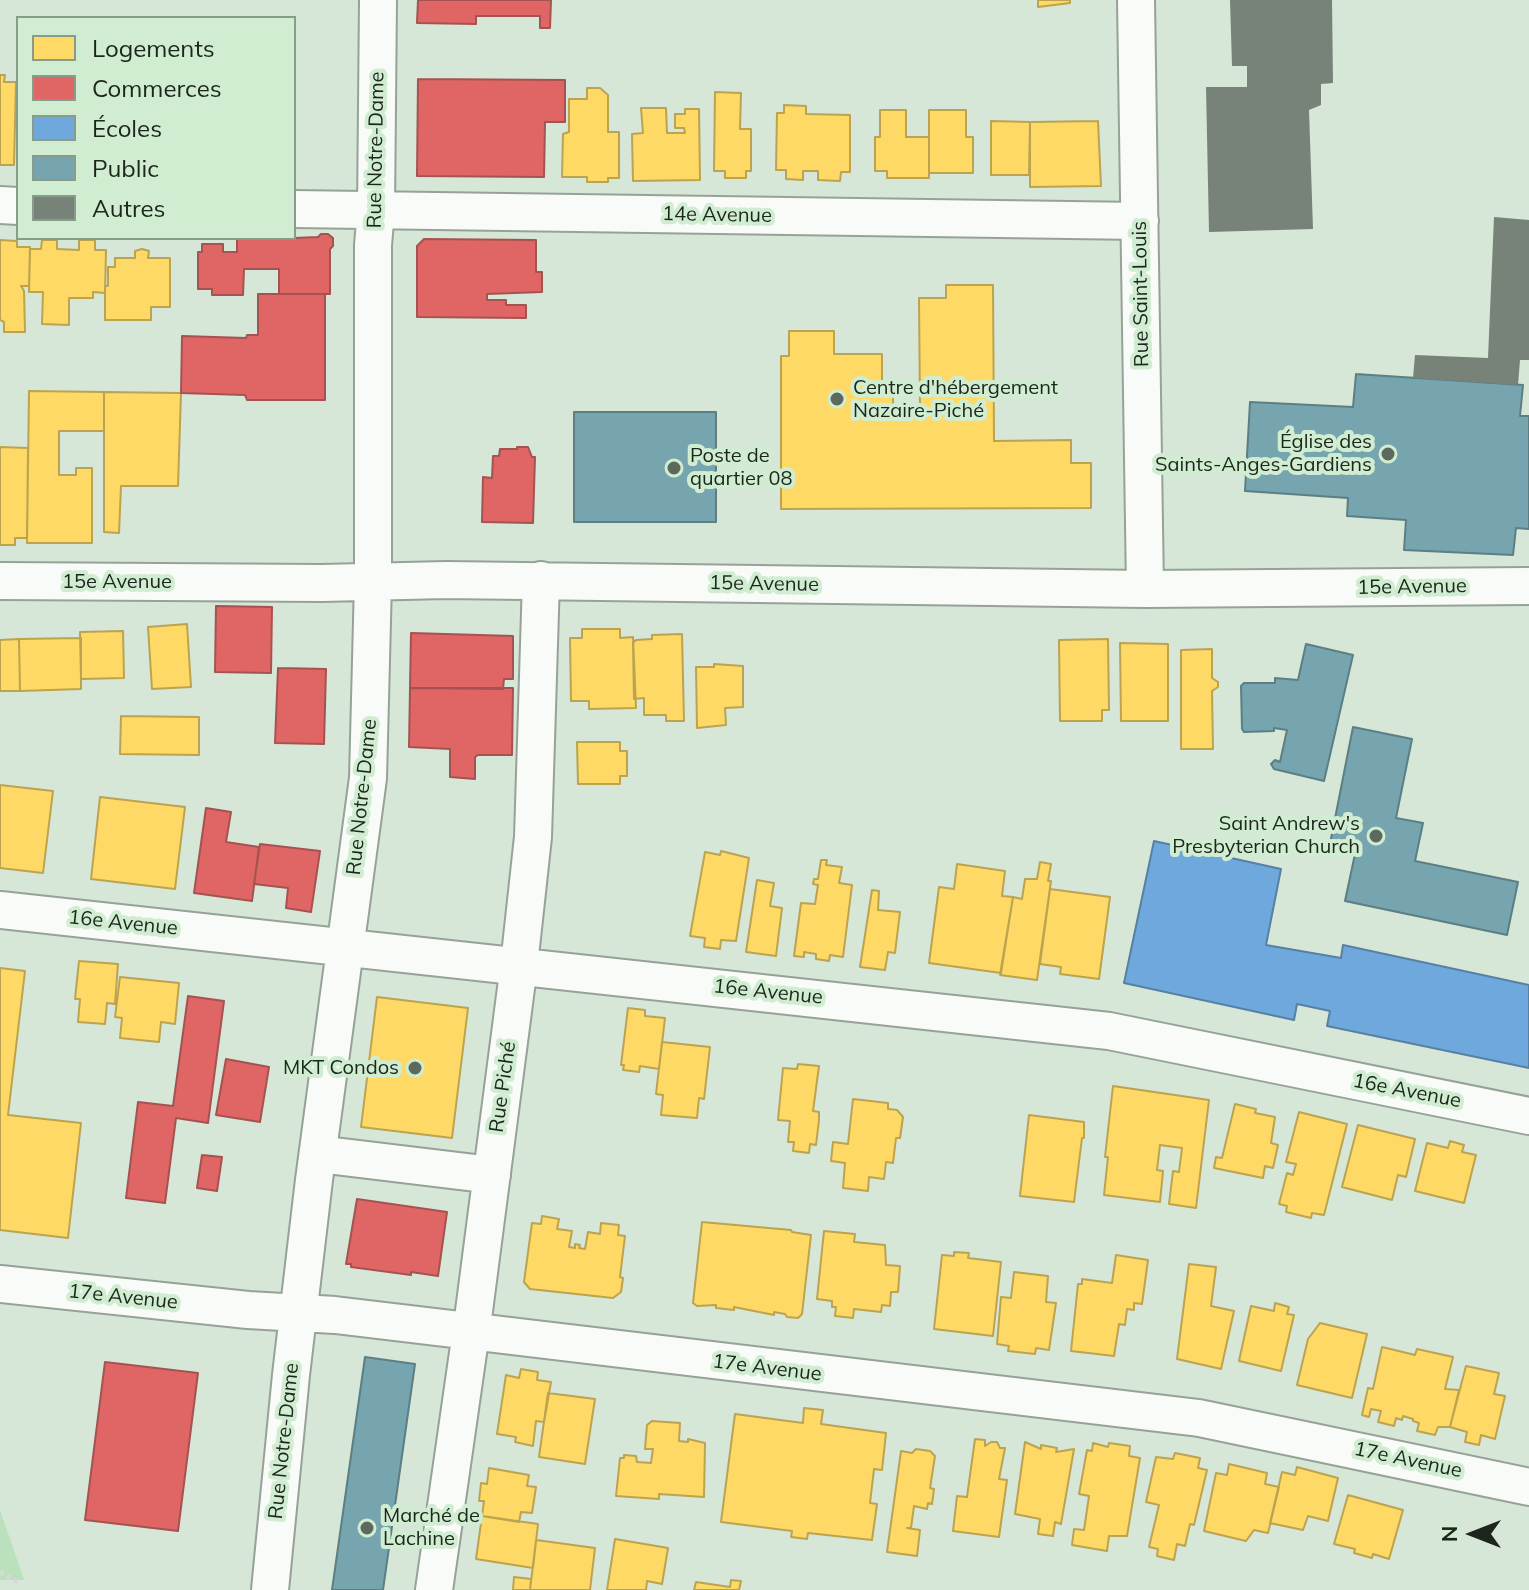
<!DOCTYPE html>
<meta charset="utf-8">
<style>
body{margin:0}
#map{position:relative;width:1529px;height:1590px;overflow:hidden;background:#d6e6d7;font-family:Mulish,sans-serif}
canvas{display:block}
.legend{position:absolute;left:16px;top:16px;width:280px;height:224px;box-sizing:border-box;background:#d0ecd1;border:2px solid #889d89;margin:0;padding:10px 14px;list-style:none;font-size:24px;color:#1c261c}
.legend li{display:flex;align-items:center;gap:16px;height:40px}
.legend b{width:40px;border:2px solid #889d89}
.north{position:absolute;left:1433px;top:1494px;width:80px;height:80px;-webkit-text-stroke:6px #d0ecd1;paint-order:stroke;rotate:270deg;font-size:22px;font-weight:700;line-height:32px;text-align:center;color:#1c261c}
.north::after{content:'';display:block;margin:auto;width:28px;height:36px;background:#1c261c;clip-path:polygon(50% 0,100% 100%,50% 72%,0 100%)}
</style>
<div id="map">
<canvas width="1529" height="1590"></canvas>
<ul class="legend">
<li><b style="height:22px;background:#ffd966"></b>Logements</li>
<li><b style="height:22px;background:#e06666"></b>Commerces</li>
<li><b style="height:22px;background:#6fa8dc"></b>Écoles</li>
<li><b style="height:22px;background:#76a5af"></b>Public</li>
<li><b style="height:22px;background:#778378"></b>Autres</li>
</ul>
<div class="north">N</div>
</div>
<script>
const ctx = document.querySelector('canvas').getContext('2d');
ctx.lineJoin = 'round';
function fill(path, color) {
  ctx.fillStyle = color;
  ctx.fill(path, 'evenodd');
}
function shape(rows) {
  const path = new Path2D();
  for (const r of rows) {
    path.moveTo(r[0], r[1]);
    for (let i = 2; i < r.length; i += 2) path.lineTo(r[i], r[i + 1]);
  }
  return path;
}
function stroke(path, color, width, dash) {
  ctx.strokeStyle = color;
  ctx.lineWidth = width;
  ctx.lineCap = dash ? 'butt' : 'round';
  ctx.setLineDash(dash || []);
  ctx.stroke(path);
}
function drawText(font, color, halo, rows, align = 'center') {
  ctx.font = font + ' Mulish,sans-serif';
  ctx.lineWidth = 8;
  ctx.setLineDash([]);
  ctx.textBaseline = 'middle';
  ctx.strokeStyle = halo;
  ctx.fillStyle = color;
  for (const [text, x, y, turn = 0] of rows) {
    ctx.save();
    ctx.translate(x, y);
    ctx.rotate((+turn || 0) * Math.PI / 180);
    ctx.textAlign = isNaN(turn) ? turn : align;
    if (halo) ctx.strokeText(text, 0, 0);
    ctx.fillText(text, 0, 0);
    ctx.restore();
  }
}
const green = shape([
 [0,1510,24,1580,0,1580]
]);
const homes = shape([
 [1038,0,1070,0,1070,3,1038,7,1038,0],
 [0,75,5,75,4,82,16,82,14,165,0,165,0,75],
 [587,88,600,88,608,95,608,132,619,132,619,178,608,178,608,182,587,182,587,177,562,177,563,134,569,132,569,99,587,99,587,88],
 [715,92,741,93,740,129,751,129,751,171,746,171,746,178,725,178,725,171,714,171,715,92],
 [784,105,806,106,806,114,850,115,850,172,841,172,840,181,818,180,818,171,803,171,803,180,786,179,786,170,776,170,777,113,784,113,784,105],
 [641,108,666,108,667,133,685,133,684,128,675,128,675,114,685,114,685,109,699,109,700,180,633,181,632,134,643,133,641,108],
 [880,110,906,110,906,137,929,137,929,178,887,178,887,171,875,171,875,137,880,137,880,110],
 [929,110,966,110,966,137,973,137,973,173,929,173,929,110],
 [991,121,1030,122,1029,175,991,175,991,121],
 [1098,121,1101,186,1030,187,1030,122,1098,121],
 [0,240,17,241,17,247,30,247,29,286,21,286,24,291,25,332,4,332,4,322,0,320,0,240],
 [42,240,57,240,57,249,79,250,79,240,95,240,95,250,106,250,105,293,93,292,93,298,69,298,69,325,42,324,43,292,29,292,30,249,41,249,42,240],
 [142,249,149,251,148,258,170,258,170,307,151,307,151,320,105,320,105,286,108,286,108,267,115,267,115,258,135,258,135,251,142,249],
 [946,285,993,285,994,441,1071,440,1071,463,1091,463,1091,508,781,509,781,356,789,356,789,331,834,331,834,354,882,354,882,392,893,392,893,407,920,407,919,298,946,298,946,285],
 [29,391,104,392,104,431,59,431,59,475,76,475,76,468,92,468,92,543,27,543,29,391],
 [104,392,181,393,178,486,121,486,119,533,104,532,104,392],
 [0,447,28,448,27,538,15,538,15,545,0,545,0,447],
 [187,624,191,687,152,689,148,627,187,624],
 [582,629,620,629,620,638,633,637,636,708,589,709,589,701,571,701,570,638,582,638,582,629],
 [123,631,124,678,81,679,80,632,123,631],
 [682,634,684,721,666,721,666,715,644,715,644,698,634,699,633,643,636,640,652,639,652,635,682,634],
 [81,638,81,689,20,691,19,639,81,638],
 [19,639,20,691,0,691,0,640,19,639],
 [1108,639,1109,710,1102,710,1102,721,1060,721,1059,640,1108,639],
 [1120,643,1168,644,1168,721,1121,721,1120,643],
 [1212,649,1212,678,1218,682,1218,687,1212,691,1213,749,1181,749,1181,650,1212,649],
 [714,664,743,666,743,707,725,708,726,725,697,728,696,667,714,667,714,664],
 [121,716,199,717,199,755,120,754,121,716],
 [577,742,620,742,620,751,627,751,627,776,620,776,620,784,578,784,577,742],
 [0,785,53,791,43,873,0,868,0,785],
 [100,797,185,807,175,889,91,879,100,797],
 [721,851,749,858,736,941,721,940,720,949,704,947,705,938,690,936,705,852,720,855,721,851],
 [821,860,827,860,826,865,842,867,839,883,852,885,843,957,830,955,829,961,816,959,816,954,804,952,804,957,794,956,801,903,815,904,818,885,813,884,814,879,818,879,821,860],
 [1040,862,1051,864,1048,881,1051,881,1037,980,1000,975,1013,897,1022,899,1025,879,1037,879,1040,862],
 [957,864,1005,871,1002,896,1013,897,1001,973,929,963,939,887,954,889,957,864],
 [757,880,774,883,770,906,782,908,776,956,746,952,757,880],
 [1050,889,1110,897,1099,979,1060,974,1061,967,1040,964,1050,889],
 [872,890,879,891,878,910,900,912,895,953,888,952,885,970,860,967,872,890],
 [79,961,118,964,115,1004,107,1003,105,1024,78,1022,80,999,75,999,79,961],
 [0,968,25,971,8,1115,81,1123,68,1238,0,1230,0,968],
 [120,977,179,983,175,1024,161,1022,159,1042,120,1038,122,1018,115,1017,120,977],
 [377,997,468,1008,452,1138,361,1127,377,997],
 [628,1008,645,1010,645,1016,665,1018,659,1069,640,1066,639,1072,623,1070,624,1065,621,1065,628,1008],
 [662,1042,710,1047,704,1099,699,1098,697,1118,661,1115,663,1095,656,1094,662,1042],
 [798,1064,819,1066,813,1111,819,1112,819,1120,816,1145,810,1144,809,1153,793,1151,794,1142,788,1142,790,1121,778,1120,783,1068,797,1069,798,1064],
 [1113,1086,1209,1100,1196,1208,1169,1204,1173,1171,1179,1172,1182,1148,1160,1145,1157,1170,1163,1171,1160,1202,1104,1195,1108,1157,1105,1157,1113,1086],
 [853,1099,888,1103,888,1109,897,1110,903,1117,900,1138,896,1138,893,1163,886,1162,884,1179,869,1177,868,1191,843,1188,845,1163,831,1161,833,1142,848,1144,853,1099],
 [1235,1104,1256,1109,1255,1113,1275,1117,1271,1143,1278,1145,1273,1168,1265,1166,1263,1178,1214,1168,1216,1157,1222,1158,1235,1104],
 [1299,1112,1347,1124,1324,1215,1312,1213,1311,1218,1286,1212,1287,1206,1279,1204,1287,1173,1293,1175,1296,1164,1286,1162,1299,1112],
 [1029,1115,1084,1122,1084,1138,1082,1138,1074,1202,1020,1196,1029,1115],
 [1358,1125,1415,1139,1406,1177,1398,1175,1392,1200,1342,1187,1358,1125],
 [1450,1141,1464,1145,1462,1152,1476,1155,1464,1203,1415,1191,1427,1143,1448,1148,1450,1141],
 [542,1216,559,1219,557,1229,572,1231,569,1247,575,1248,575,1244,580,1245,579,1248,585,1249,588,1232,600,1234,601,1223,619,1225,618,1235,625,1236,620,1277,623,1278,621,1292,613,1298,530,1289,524,1282,532,1223,541,1224,542,1216],
 [702,1222,791,1230,792,1232,811,1235,802,1314,798,1318,787,1317,785,1314,774,1312,774,1315,734,1307,734,1310,716,1308,716,1305,697,1306,693,1303,702,1222],
 [824,1231,855,1234,854,1242,885,1245,886,1265,900,1266,898,1292,891,1292,890,1306,882,1305,881,1312,854,1309,853,1318,835,1316,836,1307,832,1307,832,1301,817,1299,824,1231],
 [954,1252,969,1253,968,1258,1001,1262,993,1336,934,1329,942,1255,954,1256,954,1252],
 [1116,1255,1148,1260,1142,1304,1134,1303,1134,1310,1127,1309,1125,1325,1119,1324,1114,1356,1071,1351,1078,1284,1082,1284,1082,1279,1112,1283,1116,1255],
 [1189,1264,1216,1267,1211,1306,1234,1311,1221,1369,1177,1359,1189,1264],
 [1014,1272,1048,1276,1046,1302,1056,1303,1049,1350,1036,1348,1035,1354,1008,1351,1009,1346,997,1344,1001,1297,1011,1298,1014,1272],
 [1275,1303,1289,1307,1287,1314,1294,1315,1281,1371,1239,1361,1251,1306,1274,1311,1275,1303],
 [1320,1323,1367,1334,1352,1398,1297,1385,1308,1339,1320,1323],
 [1382,1347,1415,1355,1417,1349,1453,1357,1445,1389,1459,1390,1450,1427,1438,1427,1435,1435,1417,1431,1419,1423,1413,1421,1413,1419,1403,1416,1402,1420,1396,1418,1394,1426,1378,1422,1381,1411,1371,1409,1369,1417,1362,1415,1368,1388,1373,1389,1382,1347],
 [1466,1366,1499,1373,1494,1394,1505,1396,1495,1439,1481,1435,1479,1445,1465,1442,1467,1432,1450,1427,1466,1366],
 [521,1369,538,1372,537,1380,551,1382,544,1422,536,1421,533,1446,515,1442,516,1437,497,1434,506,1375,519,1378,521,1369],
 [548,1393,595,1399,585,1464,539,1457,548,1393],
 [804,1408,823,1410,821,1424,886,1433,882,1470,874,1469,870,1503,877,1504,872,1540,808,1533,807,1539,791,1537,792,1531,721,1522,735,1414,803,1423,804,1408],
 [652,1421,680,1423,679,1441,688,1442,688,1439,705,1443,704,1497,659,1494,659,1499,616,1496,620,1458,624,1458,624,1455,636,1456,637,1462,651,1463,653,1449,645,1449,647,1425,652,1421],
 [975,1439,985,1440,985,1446,991,1442,997,1442,1000,1448,1005,1448,999,1479,1007,1480,999,1537,953,1531,957,1496,967,1497,975,1439],
 [1025,1442,1041,1449,1041,1445,1057,1448,1056,1452,1074,1449,1061,1524,1055,1522,1053,1536,1038,1534,1040,1519,1015,1514,1025,1442],
 [1093,1443,1108,1447,1109,1443,1130,1446,1129,1456,1140,1458,1127,1536,1109,1536,1107,1551,1072,1545,1074,1529,1084,1530,1089,1496,1079,1494,1087,1450,1092,1451,1093,1443],
 [916,1449,930,1451,935,1456,930,1488,934,1489,932,1504,928,1503,927,1509,914,1506,911,1528,907,1528,920,1530,917,1556,887,1552,901,1451,912,1453,916,1449],
 [1175,1453,1200,1458,1198,1468,1207,1470,1194,1525,1190,1524,1185,1546,1177,1544,1174,1560,1157,1556,1158,1549,1149,1547,1159,1505,1146,1502,1156,1457,1173,1459,1175,1453],
 [1229,1464,1267,1473,1265,1484,1279,1487,1268,1533,1254,1530,1246,1541,1204,1531,1216,1473,1227,1475,1229,1464],
 [1297,1467,1338,1478,1328,1521,1308,1516,1303,1530,1270,1523,1282,1472,1295,1475,1297,1467],
 [489,1468,529,1475,527,1486,536,1487,532,1513,521,1512,519,1522,482,1516,484,1501,479,1501,481,1483,487,1484,489,1468],
 [1348,1495,1403,1510,1389,1559,1373,1554,1372,1558,1354,1553,1355,1549,1334,1544,1348,1495],
 [482,1516,538,1524,533,1568,476,1559,482,1516],
 [615,1539,668,1548,662,1584,647,1581,646,1590,607,1590,615,1539],
 [536,1540,595,1548,590,1590,530,1590,536,1540],
 [514,1577,531,1579,530,1590,513,1590,514,1577],
 [731,1580,741,1581,739,1590,694,1590,696,1582,730,1587,731,1580]
]);
const shops = shape([
 [418,0,551,0,550,28,540,28,540,16,476,16,476,24,417,23,418,0],
 [418,79,565,80,565,122,545,122,544,177,417,176,418,79],
 [321,234,328,234,333,238,333,246,330,249,330,294,279,294,279,269,244,269,243,295,212,295,212,289,198,289,198,252,202,252,202,244,223,244,223,252,237,252,237,238,294,238,318,237,321,234],
 [424,239,536,240,536,272,542,272,542,292,487,294,487,300,506,300,506,305,526,305,526,318,417,317,417,246,424,239],
 [258,294,325,294,325,400,247,400,245,395,181,393,182,336,246,338,247,335,258,335,258,294],
 [517,447,528,447,532,457,535,457,533,523,482,522,483,477,492,478,493,456,499,456,500,449,517,449,517,447],
 [216,606,272,607,271,673,215,672,216,606],
 [411,633,513,636,513,679,504,679,503,689,410,688,411,633],
 [278,668,326,669,324,744,275,743,278,668],
 [410,688,513,688,512,755,478,755,475,757,475,779,450,777,450,749,409,747,410,688],
 [206,808,231,812,226,842,259,847,252,901,194,893,206,808],
 [260,844,320,851,311,912,286,908,288,888,254,884,260,844],
 [188,996,224,1001,208,1123,176,1118,165,1203,126,1198,138,1102,173,1106,188,996],
 [226,1059,269,1067,260,1122,216,1115,226,1059],
 [202,1155,222,1157,217,1191,197,1188,202,1155],
 [357,1199,447,1212,438,1276,411,1272,411,1275,351,1267,351,1264,346,1264,357,1199],
 [105,1362,198,1373,178,1531,85,1520,105,1362]
]);
const schools = shape([
 [1154,841,1281,869,1266,945,1341,958,1343,945,1529,985,1529,1068,1327,1026,1330,1011,1297,1004,1294,1020,1124,983,1154,841]
]);
const public = shape([
 [1356,374,1523,385,1520,416,1529,416,1529,529,1516,528,1513,555,1404,550,1406,520,1347,516,1348,498,1245,491,1250,402,1353,407,1356,374],
 [574,412,716,412,716,522,574,522,574,412],
 [1306,644,1353,655,1324,781,1274,769,1271,764,1275,760,1280,762,1287,730,1274,728,1274,731,1244,732,1242,729,1241,686,1244,683,1275,683,1275,678,1298,680,1306,644],
 [1353,727,1412,739,1396,818,1423,823,1415,861,1518,882,1507,935,1345,901,1355,854,1329,849,1353,727],
 [365,1357,415,1364,383,1590,332,1590,365,1357]
]);
const building = shape([
 [1230,0,1332,0,1333,83,1321,84,1321,105,1309,110,1313,229,1209,232,1206,87,1247,87,1247,66,1232,66],
 [1494,217,1529,220,1529,360,1520,360,1518,385,1413,378,1415,355,1488,358]
]);
const path = shape([
 [0,1572,19,1583]
]);
const minor = shape([
 [1136,0,1145,589],
 [0,205,18,206],
 [294,209,1140,221],
 [0,581,322,583,446,580,1145,589,1529,586],
 [0,910,1109,1031,1529,1116],
 [318,1154,492,1175],
 [0,1284,248,1310,335,1315,1199,1418,1529,1487],
 [270,1590,291,1375,314,1180,368,778,373,582,373,245,376,210,378,0],
 [434,1590,474,1311,519,965,533,837,541,580]
]);
const markers = [
 [837,399,8,"#5d695d"],
 [1388,454,8,"#5d695d"],
 [674,468,8,"#5d695d"],
 [1376,836,8,"#5d695d"],
 [415,1068,8,"#5d695d"],
 [367,1528,8,"#5d695d"]
];
const streetNames = [
 ["Rue Notre-Dame",376,150,-89],
 ["14e Avenue",717,215,1],
 ["Rue Saint-Louis",1141,294,-91],
 ["15e Avenue",117,582],
 ["15e Avenue",764,584,1],
 ["15e Avenue",1412,587,-1],
 ["Rue Notre-Dame",362,797,-84],
 ["16e Avenue",123,923,6],
 ["16e Avenue",768,992,6],
 ["Rue Piché",503,1087,-82],
 ["16e Avenue",1407,1091,11],
 ["17e Avenue",123,1297,6],
 ["17e Avenue",767,1368,7],
 ["Rue Notre-Dame",284,1441,-84],
 ["17e Avenue",1408,1460,12]
];
const poiNames = [
 ["Centre d'hébergement",853,388],
 ["Nazaire-Piché",853,411],
 ["Église des",1372,442,"right"],
 ["Saints-Anges-Gardiens",1372,465,"right"],
 ["Poste de",690,456],
 ["quartier 08",690,479],
 ["Saint Andrew's",1360,824,"right"],
 ["Presbyterian Church",1360,847,"right"],
 ["MKT Condos",399,1068,"right"],
 ["Marché de",383,1516],
 ["Lachine",383,1539]
];
fill(green, '#bae0bc');
fill(homes, '#ffd966');
stroke(homes, '#bba350', 2);
fill(shops, '#e06666');
stroke(shops, '#a55350', 2);
fill(schools, '#6fa8dc');
stroke(schools, '#5681a2', 2);
fill(public, '#76a5af');
stroke(public, '#5b7f83', 2);
fill(building, '#778378');
stroke(minor, '#96a297', 40);
stroke(path, '#d6dad6', 5, [4, 4]);
stroke(minor, '#f9fbf9', 36);
for (const [x, y, r, color] of markers) {
  const dot = new Path2D();
  dot.arc(x, y, r, 0, 2 * Math.PI);
  ctx.fillStyle = color;
  ctx.fill(dot);
  stroke(dot, '#d0ecd1', 3);
}
drawText('20px', '#1c261c', '#d0ecd1', streetNames);
drawText('20px', '#1c261c', '#d0ecd1', poiNames, 'left');
</script>
